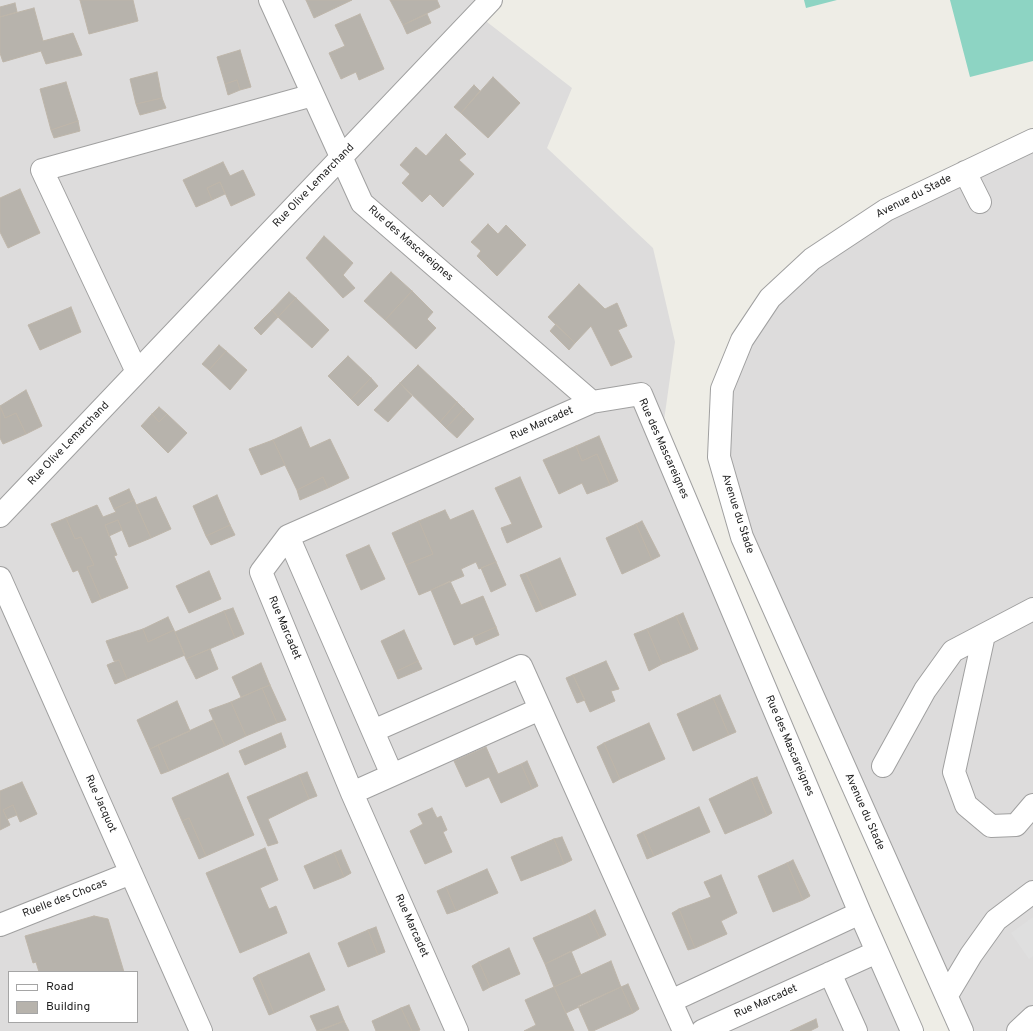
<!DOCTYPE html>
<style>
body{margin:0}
#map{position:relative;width:1033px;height:1031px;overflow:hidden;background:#eeede6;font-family:Overpass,sans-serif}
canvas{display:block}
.legend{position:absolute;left:8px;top:971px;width:130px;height:52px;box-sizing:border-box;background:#fff;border:1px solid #a5a5a5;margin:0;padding:5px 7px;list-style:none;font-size:12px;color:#1f1f1f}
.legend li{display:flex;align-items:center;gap:8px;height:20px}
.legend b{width:20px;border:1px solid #a5a5a5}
</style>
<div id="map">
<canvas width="1033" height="1031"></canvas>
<ul class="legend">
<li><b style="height:5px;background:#fff"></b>Road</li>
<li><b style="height:11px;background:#b7b3ac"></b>Building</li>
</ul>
</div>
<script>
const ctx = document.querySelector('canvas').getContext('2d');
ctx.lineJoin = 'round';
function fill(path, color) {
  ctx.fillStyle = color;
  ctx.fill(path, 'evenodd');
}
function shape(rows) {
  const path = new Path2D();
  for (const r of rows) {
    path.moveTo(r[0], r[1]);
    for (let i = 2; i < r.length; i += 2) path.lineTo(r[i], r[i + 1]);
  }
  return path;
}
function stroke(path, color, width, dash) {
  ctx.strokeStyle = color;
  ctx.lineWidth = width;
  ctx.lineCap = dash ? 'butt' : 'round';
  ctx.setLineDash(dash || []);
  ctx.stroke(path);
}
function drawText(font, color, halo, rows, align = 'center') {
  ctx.font = font + ' Overpass,sans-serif';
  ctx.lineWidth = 3;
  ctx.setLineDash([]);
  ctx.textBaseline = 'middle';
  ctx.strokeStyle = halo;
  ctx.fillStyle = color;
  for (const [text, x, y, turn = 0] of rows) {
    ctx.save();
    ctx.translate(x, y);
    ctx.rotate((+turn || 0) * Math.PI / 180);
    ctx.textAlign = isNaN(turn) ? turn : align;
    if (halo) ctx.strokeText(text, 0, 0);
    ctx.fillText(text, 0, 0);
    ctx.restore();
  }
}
const residential = shape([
 [0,0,491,0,478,15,572,88,547,148,653,248,675,342,661,442,912,1031,0,1031],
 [9,972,137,972,137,1022,9,1022],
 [1033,140,1033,1031,962,1031,719,457,742,340,812,259]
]);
const pitch = shape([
 [804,0,837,0,806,8],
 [950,0,1033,0,1033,61,970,77]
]);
const parking = shape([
 [1033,917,1033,956,1029,959,1011,933]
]);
const building = shape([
 [80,0,133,0,138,21,89,34,80,0],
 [306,0,352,0,314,18,306,0],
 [390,0,437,0,440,7,403,25,390,0],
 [15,3,17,12,0,17,0,7,15,3],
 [34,8,43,41,73,33,82,55,46,64,41,51,3,62,0,53,0,17,34,8],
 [360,14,384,69,359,80,356,72,341,79,329,53,345,46,335,25,360,14],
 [427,14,431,23,407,34,403,25,427,14],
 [240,50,251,87,240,90,237,80,225,84,217,57,240,50],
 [157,72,162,98,136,104,130,79,157,72],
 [493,77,520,103,488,138,461,113,493,77],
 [237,80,240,90,228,95,225,84,237,80],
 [66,82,78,121,51,130,40,89,66,82],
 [474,85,480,91,461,113,454,107,474,85],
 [162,98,166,108,140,115,136,104,162,98],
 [78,121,80,131,54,138,51,130,78,121],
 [446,134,466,154,459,160,474,174,443,207,430,194,422,202,402,183,410,174,400,165,416,147,426,156,446,134],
 [223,162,230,176,243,170,255,195,231,206,220,182,207,188,212,200,196,207,183,180,223,162],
 [220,182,225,194,212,200,207,188,220,182],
 [20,189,40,233,8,248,0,232,0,198,20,189],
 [488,224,498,234,506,225,526,245,497,276,477,256,481,251,471,242,488,224],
 [324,236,353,263,343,275,355,288,343,298,306,258,324,236],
 [391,272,412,291,385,320,364,301,391,272],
 [579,284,605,309,617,303,627,326,618,330,632,357,611,366,591,326,575,343,548,317,579,284],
 [412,291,433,312,427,319,436,328,416,349,385,320,412,291],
 [289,292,296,298,278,317,272,310,289,292],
 [296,298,329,330,312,348,278,317,296,298],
 [71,307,81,332,40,350,28,325,71,307],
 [272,310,278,317,261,335,254,328,272,310],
 [556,324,575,343,569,350,550,331,556,324],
 [219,345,226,351,209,370,202,364,219,345],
 [226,351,247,370,230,390,209,370,226,351],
 [348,356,371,378,351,399,328,376,348,356],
 [418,365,457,402,440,422,400,383,418,365],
 [371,378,378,386,358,406,351,399,371,378],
 [400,383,412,396,388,422,374,410,400,383],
 [26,390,42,426,26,434,16,413,5,418,0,406,26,390],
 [457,402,464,409,446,428,440,422,457,402],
 [0,406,5,418,16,413,26,434,3,444,0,438,0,406],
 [159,407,167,414,159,422,152,414,159,407],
 [464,409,474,419,457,438,446,428,464,409],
 [152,414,159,422,167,414,187,433,168,453,141,426,152,414],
 [301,427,310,448,330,439,349,478,328,488,323,477,297,490,273,440,301,427],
 [599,436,618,481,610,485,597,454,582,461,576,446,599,436],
 [273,440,285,465,261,475,249,449,273,440],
 [576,446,582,461,597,454,610,485,587,494,582,483,559,494,543,460,576,446],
 [323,477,328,488,300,500,297,490,323,477],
 [520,477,542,527,507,543,501,528,512,524,495,488,520,477],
 [129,489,134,500,114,509,109,498,129,489],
 [217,495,230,525,206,536,193,506,217,495],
 [156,497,171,529,151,538,136,505,156,497],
 [134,500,151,538,129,547,118,520,105,525,117,555,114,556,128,588,101,599,87,567,94,565,81,537,75,539,66,518,97,505,103,517,116,512,114,509,134,500],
 [445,510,450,520,473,510,496,562,479,569,476,562,461,569,464,576,419,595,406,565,433,554,419,521,445,510],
 [66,518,75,539,81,537,94,565,87,567,101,599,92,603,78,570,73,572,51,524,66,518],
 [118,520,122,530,109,536,105,525,118,520],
 [419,521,433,554,406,565,392,533,419,521],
 [642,521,660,556,652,560,636,524,642,521],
 [636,524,652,560,622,574,606,538,636,524],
 [230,525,235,535,211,545,206,536,230,525],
 [369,545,385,579,361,590,346,555,369,545],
 [560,558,576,595,543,609,526,573,560,558],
 [496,562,506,585,491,592,481,568,496,562],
 [209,571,221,599,189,613,176,586,209,571],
 [526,573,543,609,536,612,520,575,526,573],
 [450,581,461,605,483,596,496,627,454,645,431,590,450,581],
 [233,608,244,634,235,638,224,611,233,608],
 [224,611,235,638,186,659,175,632,224,611],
 [683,613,698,649,692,652,676,616,683,613],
 [676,616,692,652,662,664,647,629,676,616],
 [168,617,174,630,148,642,143,629,168,617],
 [496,627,499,635,476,645,473,637,496,627],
 [143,629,148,642,174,630,185,655,127,679,119,660,114,661,106,641,143,629],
 [647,629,662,664,649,671,634,634,647,629],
 [404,630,418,661,395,672,381,641,404,630],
 [210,649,218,669,196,679,186,659,210,649],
 [119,660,127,679,115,684,107,665,119,660],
 [418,661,422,669,398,679,395,672,418,661],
 [606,661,619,689,611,691,615,701,590,712,573,675,606,661],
 [261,663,270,685,241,697,232,677,261,663],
 [573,675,585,700,577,703,566,678,573,675],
 [270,685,286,720,277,723,262,688,270,685],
 [262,688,277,723,246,736,231,702,262,688],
 [720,695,736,732,729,735,713,698,720,695],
 [713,698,729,735,693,751,677,714,713,698],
 [177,701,190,731,150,749,137,720,177,701],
 [231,702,246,736,225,746,209,710,231,702],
 [213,720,225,746,169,771,158,745,213,720],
 [649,723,665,759,620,779,604,743,649,723],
 [281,733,286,747,245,765,239,751,281,733],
 [604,743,620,779,613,783,597,747,604,743],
 [158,745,169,771,161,774,150,749,158,745],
 [486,747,498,774,521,764,532,789,501,803,489,777,466,787,454,761,486,747],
 [527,761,538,786,532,789,521,764,527,761],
 [307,772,317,796,309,799,299,775,307,772],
 [228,773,254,835,206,856,189,818,182,821,172,798,228,773],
 [299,775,309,799,268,819,278,843,268,846,247,797,299,775],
 [757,777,772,813,767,816,751,779,757,777],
 [751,779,767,816,725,834,709,799,751,779],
 [22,782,37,814,20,822,13,805,3,810,10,825,0,830,0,791,22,782],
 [13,805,17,815,7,819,3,810,13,805],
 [699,807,710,832,654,856,643,832,699,807],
 [432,808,437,818,441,816,447,830,443,832,452,852,425,864,410,831,423,824,418,814,432,808],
 [189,818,206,856,199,859,182,821,189,818],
 [643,832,654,856,647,859,637,835,643,832],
 [562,837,572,860,564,864,554,839,562,837],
 [554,839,564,864,521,881,511,857,554,839],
 [265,848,278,880,260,888,269,909,276,906,287,933,240,953,206,873,265,848],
 [341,850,351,873,344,877,334,853,341,850],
 [334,853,344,877,314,889,304,866,334,853],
 [793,860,810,896,803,900,787,863,793,860],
 [787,863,803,900,773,912,758,876,787,863],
 [487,869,498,893,456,911,446,887,487,869],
 [721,875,737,913,721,921,727,934,695,948,679,909,711,897,704,882,721,875],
 [446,887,456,911,447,914,437,891,446,887],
 [679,909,695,948,688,950,672,913,679,909],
 [595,910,606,935,600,938,588,914,595,910],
 [588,914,600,938,545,964,533,938,588,914],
 [94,916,108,919,124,972,39,972,36,962,33,963,25,936,94,916],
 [376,927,385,952,378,955,368,930,376,927],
 [368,930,378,955,348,967,338,943,368,930],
 [509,948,520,974,490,987,479,962,509,948],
 [571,951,581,975,554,987,545,964,571,951],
 [309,953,325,990,274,1013,258,975,309,953],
 [611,961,621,987,566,1013,554,987,611,961],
 [479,962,490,987,483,991,472,966,479,962],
 [258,975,274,1013,269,1015,253,978,258,975],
 [628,984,639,1009,633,1013,621,987,628,984],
 [554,987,574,1031,524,1031,536,1025,525,1000,554,987],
 [621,987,633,1013,593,1031,589,1031,578,1006,621,987],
 [409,1005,420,1030,418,1031,412,1031,401,1008,409,1005],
 [338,1006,344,1021,317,1031,310,1016,338,1006],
 [401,1008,412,1031,376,1031,372,1021,401,1008],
 [816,1019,818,1027,810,1031,790,1031,816,1019],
 [344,1021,349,1031,319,1031,344,1021]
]);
const minor = shape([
 [270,0,362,203,592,402,641,394,860,913,912,1031],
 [965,172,980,202],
 [137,372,42,170,313,95],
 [0,516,491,0],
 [288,536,392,775],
 [0,578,201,1031],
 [984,635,954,772,966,805,991,826,1016,825,1033,805],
 [373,731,521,666,684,1031],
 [883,766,925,690,953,651,1033,609],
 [352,793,540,709],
 [0,925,131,873],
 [830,973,856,1031],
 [947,995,971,955,996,920,1033,892],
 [671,1001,860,913],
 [457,1031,352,793,261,572,288,536,592,402],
 [702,1031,877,952],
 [962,1031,742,537,719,457,722,389,742,340,770,298,812,259,886,210,1033,140],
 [1018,1031,1033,1017]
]);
const streetNames = [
 ["Rue Olive Lemarchand",314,186,-46],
 ["Avenue du Stade",914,197,-27],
 ["Rue des Mascareignes",410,244,41],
 ["Rue Marcadet",542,424,-24],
 ["Rue Olive Lemarchand",69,444,-46],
 ["Rue des Mascareignes",663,449,66],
 ["Avenue du Stade",737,514,72],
 ["Rue Marcadet",284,628,67],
 ["Rue des Mascareignes",789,746,67],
 ["Rue Jacquot",100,804,66],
 ["Avenue du Stade",864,812,66],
 ["Ruelle des Chocas",65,899,-21],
 ["Rue Marcadet",411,926,66],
 ["Rue Marcadet",766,1002,-24]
];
fill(residential, '#dddcdc');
fill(pitch, '#8dd4c3');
fill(parking, '#dfdfdf');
fill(building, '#b7b3ac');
stroke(building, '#beb6aa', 1);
stroke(minor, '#a0a0a0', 24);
stroke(minor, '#fff', 22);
drawText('11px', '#1f1f1f', '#fff', streetNames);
</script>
